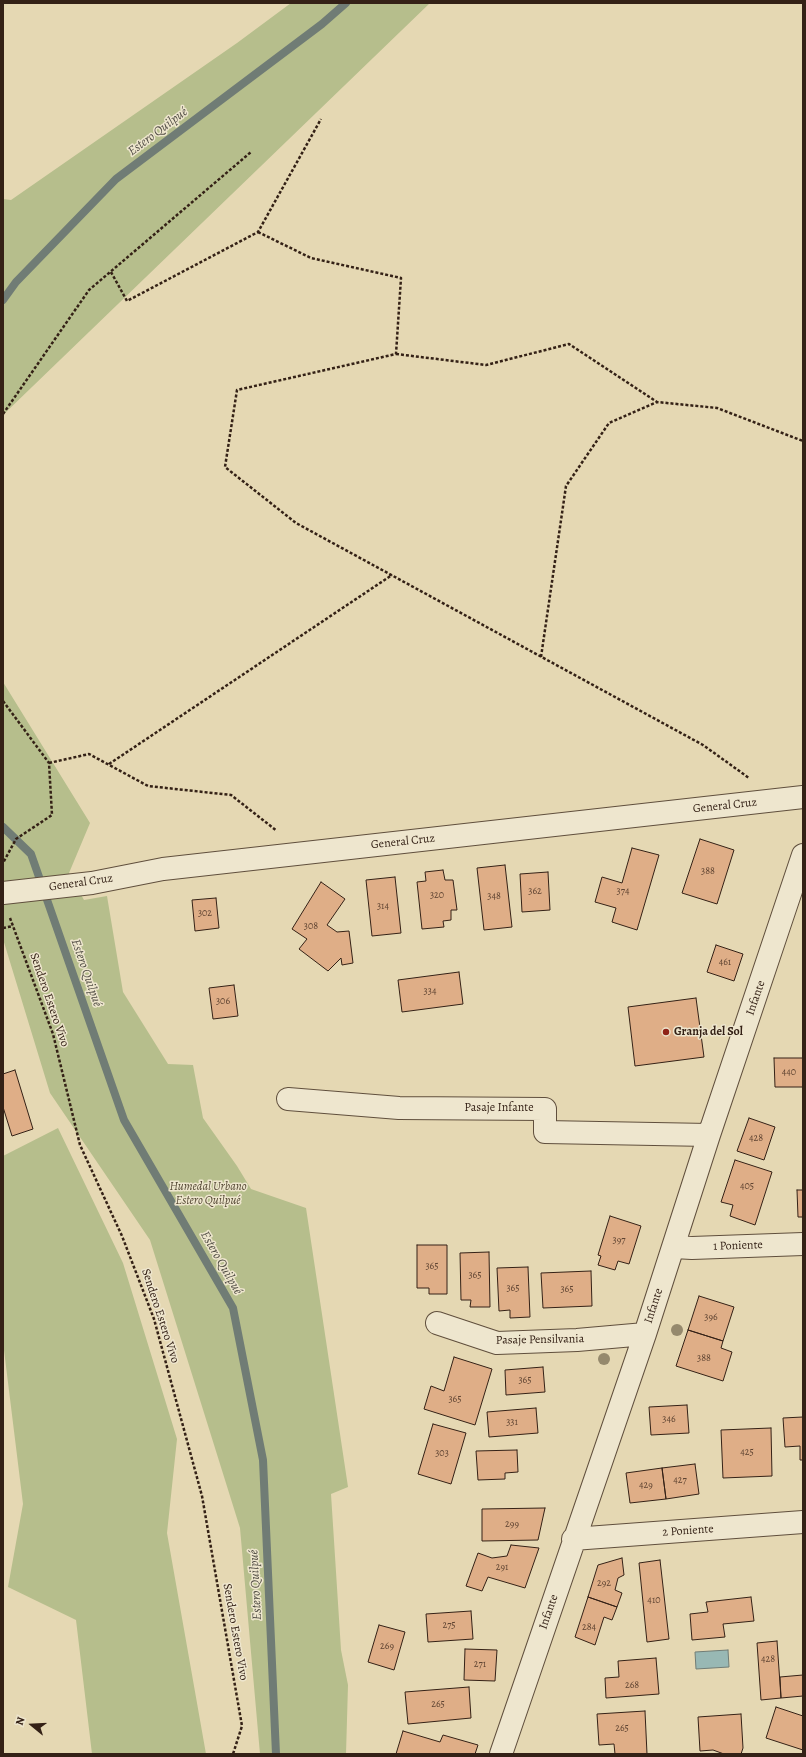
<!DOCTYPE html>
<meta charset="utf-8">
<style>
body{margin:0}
#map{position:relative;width:806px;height:1757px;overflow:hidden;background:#e5d8b3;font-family:Alegreya,serif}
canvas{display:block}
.frame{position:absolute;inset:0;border:4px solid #342116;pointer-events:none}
.north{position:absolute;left:12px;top:1705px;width:40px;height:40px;-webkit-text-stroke:3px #eee6ce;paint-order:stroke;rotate:288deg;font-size:11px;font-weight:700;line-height:16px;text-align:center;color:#342116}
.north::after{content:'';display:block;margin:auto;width:14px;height:18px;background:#342116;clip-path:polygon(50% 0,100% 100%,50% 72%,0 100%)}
</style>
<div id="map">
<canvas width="806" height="1757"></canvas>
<div class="frame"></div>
<div class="north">N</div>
</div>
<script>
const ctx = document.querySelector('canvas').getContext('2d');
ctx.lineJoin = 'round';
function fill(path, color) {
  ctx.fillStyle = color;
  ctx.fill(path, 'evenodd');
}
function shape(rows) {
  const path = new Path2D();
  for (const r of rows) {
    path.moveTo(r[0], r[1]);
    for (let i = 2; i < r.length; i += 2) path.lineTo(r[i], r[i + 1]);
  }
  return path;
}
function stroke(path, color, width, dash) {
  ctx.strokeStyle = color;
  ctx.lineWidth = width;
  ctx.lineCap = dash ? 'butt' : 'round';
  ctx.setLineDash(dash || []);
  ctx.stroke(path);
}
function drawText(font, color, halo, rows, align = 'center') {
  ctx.font = font + ' Alegreya,serif';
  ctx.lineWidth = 3;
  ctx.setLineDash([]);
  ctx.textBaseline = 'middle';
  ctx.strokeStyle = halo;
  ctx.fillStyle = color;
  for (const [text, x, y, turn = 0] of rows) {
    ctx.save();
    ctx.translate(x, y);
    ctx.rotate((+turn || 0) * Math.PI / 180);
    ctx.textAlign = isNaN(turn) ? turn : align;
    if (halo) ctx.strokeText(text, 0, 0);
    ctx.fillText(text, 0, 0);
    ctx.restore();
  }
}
const green = shape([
 [291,3,430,3,4,414,3,428,3,199,11,200,237,43],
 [3,682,90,823,69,873,84,900,107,896,123,992,168,1064,193,1065,203,1118,237,1166,251,1189,306,1208,348,1487,331,1494,341,1650,348,1685,346,1754,260,1754,240,1528,150,1240,50,1093,3,939],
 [58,1128,123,1263,177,1439,167,1533,206,1754,92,1754,76,1620,8,1587,23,1504,3,1342,3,1156]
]);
const water = shape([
 [728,1650,729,1667,696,1669,695,1652,728,1650]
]);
const stream = shape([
 [3,300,16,282,116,179,322,24,346,3],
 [3,827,31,854,124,1120,233,1308,263,1460,276,1754]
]);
const building = shape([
 [700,839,734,850,717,904,682,893,700,839],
 [632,848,659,855,637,930,612,922,616,908,595,902,602,877,622,883,632,848],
 [505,865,512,927,484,930,477,868,505,865],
 [443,870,445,880,453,880,457,910,451,910,451,920,443,921,444,927,422,929,417,882,426,881,425,872,443,870],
 [548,872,550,910,522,912,520,874,548,872],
 [395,877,401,933,372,936,366,880,395,877],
 [321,882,345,899,327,925,337,932,349,931,353,963,342,965,341,958,328,971,299,949,307,939,292,929,321,882],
 [216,898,219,928,195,931,192,900,216,898],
 [716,945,743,954,734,981,707,972,716,945],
 [459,972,463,1004,402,1012,398,980,459,972],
 [234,985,238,1016,213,1019,209,988,234,985],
 [696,998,704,1057,635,1066,628,1007,696,998],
 [774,1058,803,1058,803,1087,775,1087,774,1058],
 [15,1070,33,1129,12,1136,3,1107,3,1074,15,1070],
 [749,1118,775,1127,764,1160,737,1151,749,1118],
 [735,1160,772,1172,755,1225,730,1216,733,1205,721,1202,735,1160],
 [797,1190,803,1190,803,1217,798,1217,797,1190],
 [610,1216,641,1226,629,1264,618,1261,615,1270,598,1265,601,1256,598,1255,610,1216],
 [417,1245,447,1245,447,1294,429,1294,429,1288,417,1288,417,1245],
 [489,1252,490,1307,470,1307,471,1300,461,1300,460,1253,489,1252],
 [528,1267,530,1317,510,1318,510,1310,499,1311,497,1268,528,1267],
 [591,1271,592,1306,543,1308,541,1273,591,1271],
 [699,1296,734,1307,723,1341,688,1330,699,1296],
 [688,1330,723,1341,721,1348,732,1352,723,1381,676,1366,688,1330],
 [454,1357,492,1369,475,1425,424,1409,431,1386,444,1391,454,1357],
 [543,1367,545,1392,506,1395,505,1370,543,1367],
 [687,1405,689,1433,651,1435,649,1407,687,1405],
 [536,1408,538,1433,489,1437,487,1412,536,1408],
 [803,1417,803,1460,800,1460,800,1446,785,1447,783,1418,803,1417],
 [433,1424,466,1433,451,1484,418,1474,433,1424],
 [771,1428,772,1476,723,1478,721,1430,771,1428],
 [517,1450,518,1472,505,1473,505,1479,478,1480,476,1451,517,1450],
 [695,1464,699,1494,666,1499,662,1468,695,1464],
 [662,1468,666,1499,630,1503,626,1473,662,1468],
 [545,1508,538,1540,482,1541,482,1509,545,1508],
 [511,1545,539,1548,525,1588,488,1577,482,1591,466,1586,478,1553,492,1558,507,1556,511,1545],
 [622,1558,624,1575,618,1578,615,1590,622,1593,617,1607,588,1597,598,1565,622,1558],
 [660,1560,669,1639,647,1642,639,1563,660,1560],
 [588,1597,617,1607,612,1620,604,1617,595,1645,575,1637,588,1597],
 [751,1597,754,1621,723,1624,725,1637,692,1640,690,1614,708,1612,706,1602,751,1597],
 [471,1611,473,1639,428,1642,426,1614,471,1611],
 [379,1625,405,1632,394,1670,368,1662,379,1625],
 [777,1641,781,1698,761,1700,757,1643,777,1641],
 [465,1649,497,1650,495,1681,464,1680,465,1649],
 [656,1658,659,1694,606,1698,605,1678,619,1677,618,1661,656,1658],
 [803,1675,803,1696,781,1698,780,1677,803,1675],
 [469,1687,471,1718,408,1724,405,1692,469,1687],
 [776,1707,803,1716,803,1750,766,1738,776,1707],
 [645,1711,647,1754,615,1754,614,1744,599,1745,597,1714,645,1711],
 [741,1714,743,1748,741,1754,724,1754,713,1750,700,1751,698,1717,741,1714],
 [403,1731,440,1742,443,1735,478,1745,475,1754,396,1754,403,1731]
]);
const path = shape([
 [258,232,311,258,401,278,396,354,237,390,225,467,296,523,703,745,749,778],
 [111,272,127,301,258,232,321,119],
 [396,354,486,365,569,344,657,402],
 [3,414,89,290,251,152],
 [541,657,566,486,609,423,657,402,717,408,803,441],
 [3,701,49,763,52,815,16,839,3,863],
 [49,763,89,754,148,786,231,795,277,831],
 [109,764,392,575],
 [10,918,53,1034,80,1145,122,1236,154,1319,202,1496,242,1726,233,1754],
 [3,928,13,926]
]);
const minor = shape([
 [3,893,92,883,163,869,803,797],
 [288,1099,399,1108,545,1109,545,1132,709,1135],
 [674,1247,692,1248,803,1244],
 [437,1323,497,1343,577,1340,645,1334],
 [573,1539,803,1522],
 [501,1754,645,1334,709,1135,803,855]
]);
const trees = [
 [677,1330],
 [604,1359]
];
const markers = [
 [666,1032,4,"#8f2418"]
];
const numberNames = [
 ["388",708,872],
 ["362",535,892],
 ["374",623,892],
 ["320",437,896],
 ["348",494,897],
 ["314",383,907],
 ["302",205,914],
 ["308",311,927],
 ["461",725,963],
 ["334",430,992],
 ["306",223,1002],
 ["440",789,1073],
 ["428",756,1139],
 ["405",747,1187],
 ["397",619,1241],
 ["365",432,1267],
 ["365",475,1276],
 ["365",513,1289],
 ["365",567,1290],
 ["396",711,1318],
 ["388",704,1359],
 ["365",525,1381],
 ["365",455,1400],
 ["346",669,1420],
 ["331",512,1423],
 ["425",747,1453],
 ["303",442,1454],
 ["427",680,1481],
 ["429",646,1486],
 ["299",512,1525],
 ["291",502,1568],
 ["292",604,1584],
 ["410",654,1601],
 ["275",449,1626],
 ["284",589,1628],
 ["269",387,1647],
 ["428",768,1660],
 ["271",480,1665],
 ["268",632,1686],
 ["265",438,1705],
 ["265",622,1729]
];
const streetNames = [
 ["General Cruz",725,806,-6],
 ["General Cruz",403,842,-6],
 ["General Cruz",81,883,-8],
 ["Infante",756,998,-71],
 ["Sendero Estero Vivo",49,1000,71],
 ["Pasaje Infante",499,1108],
 ["1 Poniente",738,1246,-2],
 ["Infante",654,1306,-72],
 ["Sendero Estero Vivo",160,1316,72],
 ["Pasaje Pensilvania",540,1340,-1],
 ["2 Poniente",688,1531,-4],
 ["Infante",549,1612,-71],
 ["Sendero Estero Vivo",235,1632,80]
];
const poiNames = [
 ["Granja del Sol",674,1032]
];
const parkNames = [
 ["Humedal Urbano",208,1187],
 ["Estero Quilpué",208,1201]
];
const waterNames = [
 ["Estero Quilpué",158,132,-37],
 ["Estero Quilpué",86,973,71],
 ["Estero Quilpué",221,1263,60],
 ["Estero Quilpué",256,1585,-93]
];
fill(green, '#b6be8c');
fill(water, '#98b8b4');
stroke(water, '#707c75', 1);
stroke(stream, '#707c75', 8);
fill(building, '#dfae87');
stroke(building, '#342116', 1);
stroke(minor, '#604f3d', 24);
stroke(path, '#342116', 2.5, [3, 2]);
stroke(minor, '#eee6ce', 22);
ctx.fillStyle = '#95896d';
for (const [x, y] of trees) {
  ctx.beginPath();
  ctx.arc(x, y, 6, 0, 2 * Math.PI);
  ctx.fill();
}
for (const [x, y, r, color] of markers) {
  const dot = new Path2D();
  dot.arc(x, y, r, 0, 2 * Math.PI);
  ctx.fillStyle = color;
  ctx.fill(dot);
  stroke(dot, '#eee6ce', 1.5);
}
drawText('10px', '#5f4432', null, numberNames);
drawText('12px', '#342116', '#eee6ce', streetNames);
drawText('bold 12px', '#342116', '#eee6ce', poiNames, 'left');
drawText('italic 12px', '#544834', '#eee6ce', parkNames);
drawText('italic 13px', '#524e45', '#eee6ce', waterNames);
</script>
